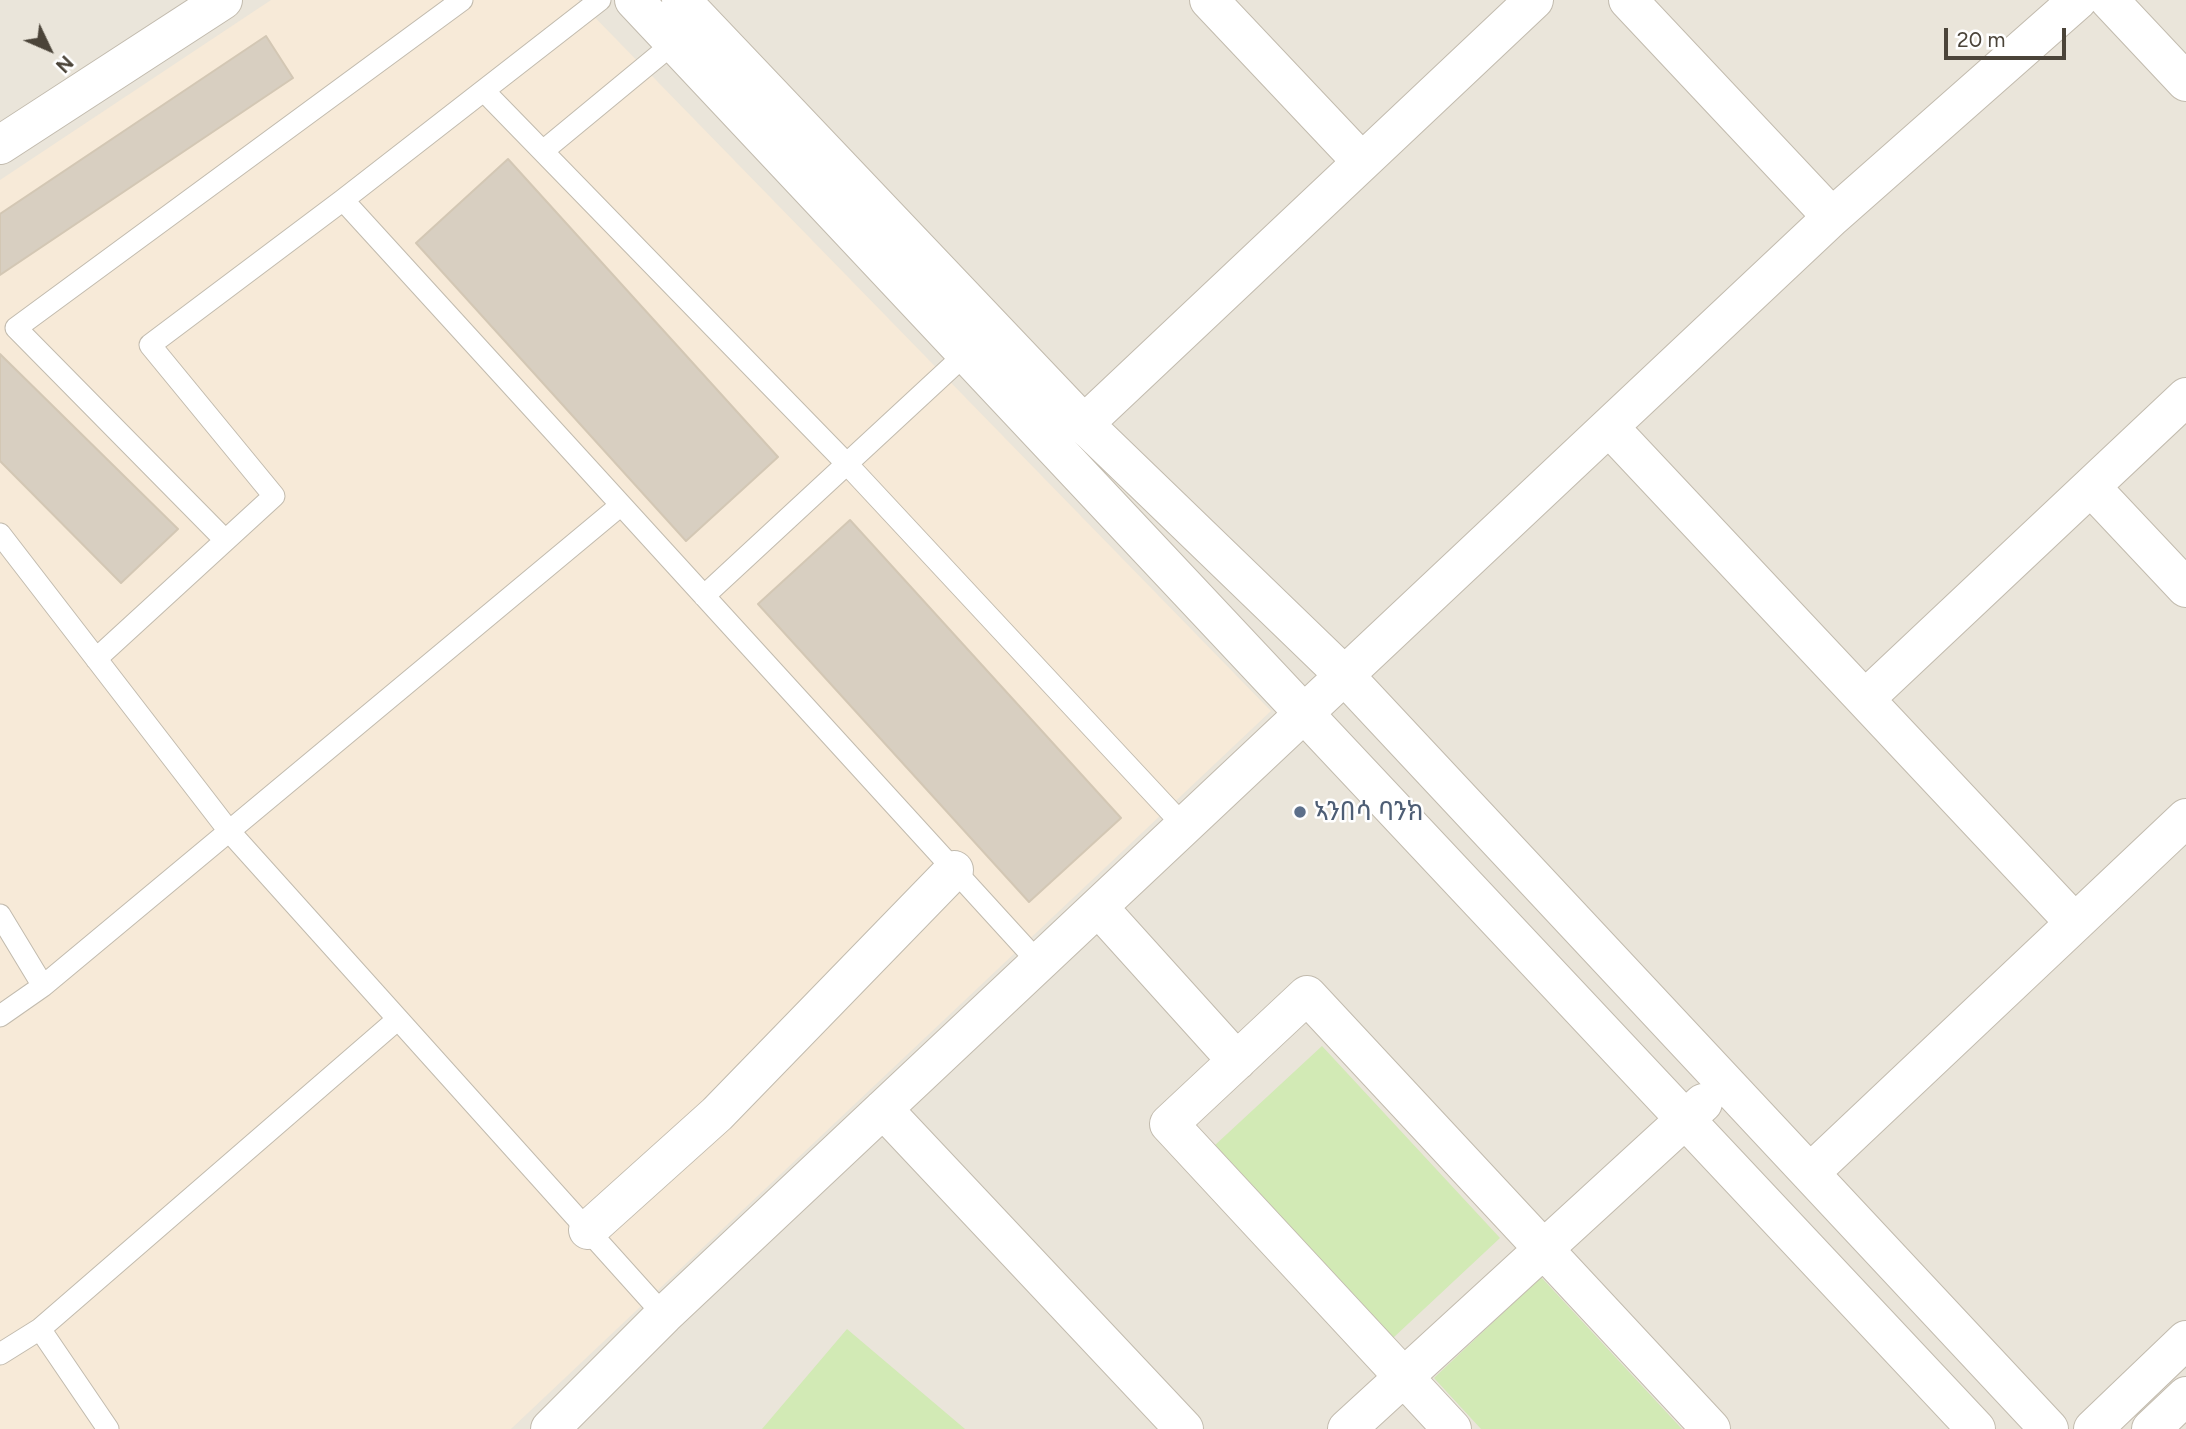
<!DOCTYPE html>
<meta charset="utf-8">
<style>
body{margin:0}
#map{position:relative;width:2186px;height:1429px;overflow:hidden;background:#f6f3ec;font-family:Figtree,sans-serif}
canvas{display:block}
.north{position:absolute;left:14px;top:14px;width:70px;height:70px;-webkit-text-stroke:5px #fff;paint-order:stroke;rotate:134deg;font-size:19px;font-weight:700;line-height:28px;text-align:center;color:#4b4439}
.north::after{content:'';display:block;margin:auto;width:24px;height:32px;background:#4b4439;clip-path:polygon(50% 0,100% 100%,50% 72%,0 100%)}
.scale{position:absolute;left:1944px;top:28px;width:122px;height:32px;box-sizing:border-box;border:4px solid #4b4439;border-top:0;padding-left:9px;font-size:21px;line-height:24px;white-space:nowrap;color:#4b4439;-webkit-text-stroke:5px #fff;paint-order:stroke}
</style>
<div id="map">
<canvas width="2186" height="1429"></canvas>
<div class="north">N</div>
<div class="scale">20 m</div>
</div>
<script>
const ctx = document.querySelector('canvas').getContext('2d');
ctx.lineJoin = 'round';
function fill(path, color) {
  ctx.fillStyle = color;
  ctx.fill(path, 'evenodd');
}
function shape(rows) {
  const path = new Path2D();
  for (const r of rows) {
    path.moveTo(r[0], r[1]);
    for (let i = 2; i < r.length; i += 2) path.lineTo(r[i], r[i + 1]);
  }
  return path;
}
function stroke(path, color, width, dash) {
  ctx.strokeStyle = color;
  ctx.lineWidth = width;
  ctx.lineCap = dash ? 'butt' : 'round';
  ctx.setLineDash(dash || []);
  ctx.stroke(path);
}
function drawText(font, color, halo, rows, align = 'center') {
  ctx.font = font + ' Figtree,"Noto Sans Ethiopic",sans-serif';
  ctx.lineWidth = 5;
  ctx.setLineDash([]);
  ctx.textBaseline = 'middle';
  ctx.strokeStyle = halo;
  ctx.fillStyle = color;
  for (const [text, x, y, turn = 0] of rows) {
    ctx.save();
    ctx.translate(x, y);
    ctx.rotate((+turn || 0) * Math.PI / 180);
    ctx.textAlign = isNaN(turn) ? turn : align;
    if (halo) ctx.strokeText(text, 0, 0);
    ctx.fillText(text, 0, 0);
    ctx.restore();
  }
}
const residential = shape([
 [0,0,2186,0,2186,1429,0,1429]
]);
const commercial = shape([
 [271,0,578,0,1271,711,511,1429,0,1429,0,180]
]);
const green = shape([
 [1322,1046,1500,1238,1393,1338,1214,1146],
 [1541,1277,1682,1429,1481,1429,1434,1378],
 [847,1329,965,1429,762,1429]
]);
const building = shape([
 [266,36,293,78,0,275,0,214,266,36],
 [508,159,778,457,686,541,416,243,508,159],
 [0,354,178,529,121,583,0,461,0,354],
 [850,520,1121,818,1029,902,758,604,850,520]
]);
const service = shape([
 [484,91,847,464,1184,826],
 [543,151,681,37],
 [343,200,1039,963],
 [0,534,229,831,664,1315],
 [225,540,16,328,462,0],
 [704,596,972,348],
 [96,659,274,496,150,345,343,200,600,0],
 [0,915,43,986],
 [0,1016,43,986,621,505],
 [40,1329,108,1429],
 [0,1354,40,1329,398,1019]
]);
const minor = shape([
 [634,0,1976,1429],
 [681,0,1084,424,1345,676,2049,1429],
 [1209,0,1362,162],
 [1628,0,1832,217],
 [2109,0,2186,82],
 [0,145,223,0],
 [1084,424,1534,0],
 [1609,427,2075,923],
 [2091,487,2186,588],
 [1865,699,2186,397],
 [1098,907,1237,1061],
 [883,1109,1184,1429],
 [1810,1173,2186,818],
 [588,1230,717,1114,954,870],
 [550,1429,664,1315,1832,217,2078,0],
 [1347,1429,1703,1103],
 [1452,1429,1169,1124,1307,995,1711,1429],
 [2093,1429,2186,1340],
 [2151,1429,2186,1396]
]);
const markers = [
 [1300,812,7,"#5c6f8a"]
];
const serviceNames = [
 ["ኣንበሳ ባንክ",1314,812]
];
fill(residential, '#eae5da');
fill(commercial, '#f7ead8');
fill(green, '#d2eab5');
fill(building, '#d8cfc1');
stroke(building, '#d3c7b4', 2);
stroke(service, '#c2bbae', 23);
stroke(minor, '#c2bbae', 40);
stroke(service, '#fff', 21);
stroke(minor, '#fff', 38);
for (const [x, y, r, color] of markers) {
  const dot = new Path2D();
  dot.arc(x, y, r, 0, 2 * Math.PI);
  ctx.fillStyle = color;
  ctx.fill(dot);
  stroke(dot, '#fff', 2.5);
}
drawText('26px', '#4e5e75', '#fff', serviceNames, 'left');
</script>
